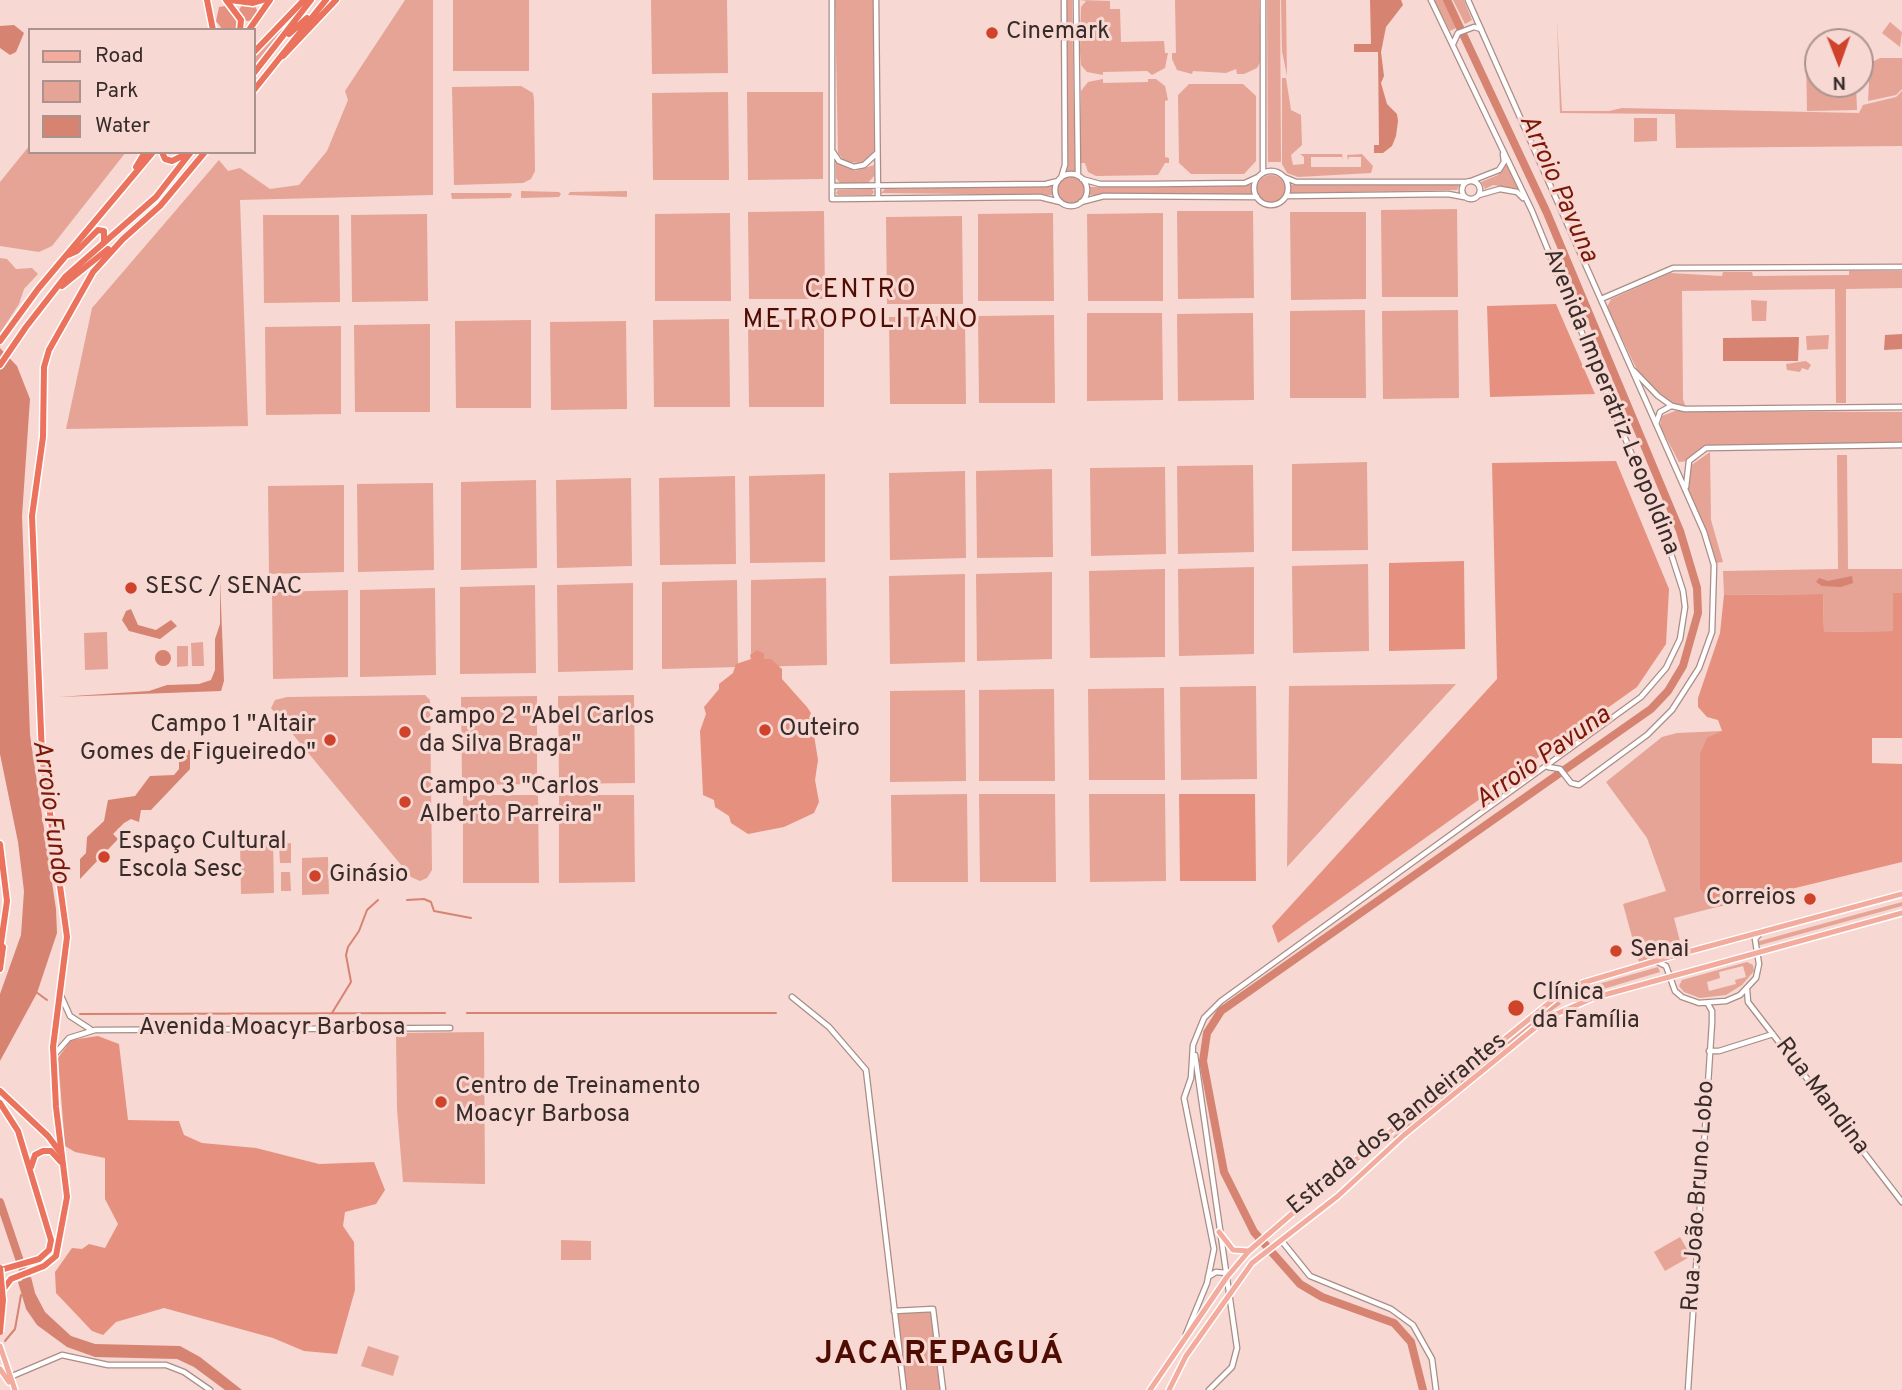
<!DOCTYPE html>
<meta charset="utf-8">
<style>
body{margin:0}
#map{position:relative;width:1902px;height:1390px;overflow:hidden;background:#f7d8d2;font-family:Overpass,sans-serif}
canvas{display:block}
.legend{position:absolute;left:28px;top:28px;width:228px;height:126px;box-sizing:border-box;background:#f7d8d2;border:2px solid #aa938f;margin:0;padding:9px 12px;list-style:none;font-size:21px;color:#372c2a}
.legend li{display:flex;align-items:center;gap:14px;height:35px}
.legend b{width:35px;border:2px solid #aa938f}
.north{position:absolute;left:1804px;top:28px;width:70px;height:70px;box-sizing:border-box;background:#f7d8d2;border:2px solid #aa938f;border-radius:50%;rotate:179deg;font-size:19px;font-weight:700;line-height:28px;text-align:center;color:#372c2a}
.north::after{content:'';display:block;margin:auto;width:24px;height:32px;background:#cf432b;clip-path:polygon(50% 0,100% 100%,50% 72%,0 100%)}
</style>
<div id="map">
<canvas width="1902" height="1390"></canvas>
<ul class="legend">
<li><b style="height:9px;background:#f3ab9e"></b>Road</li>
<li><b style="height:19px;background:#e5a496"></b>Park</li>
<li><b style="height:19px;background:#d68372"></b>Water</li>
</ul>
<div class="north">N</div>
</div>
<script>
const ctx = document.querySelector('canvas').getContext('2d');
ctx.lineJoin = 'round';
function fill(path, color) {
  ctx.fillStyle = color;
  ctx.fill(path, 'evenodd');
}
function shape(rows) {
  const path = new Path2D();
  for (const r of rows) {
    if (r.length === 3) {
      path.moveTo(r[0] + r[2], r[1]);
      path.arc(r[0], r[1], r[2], 0, 2 * Math.PI);
      continue;
    }
    path.moveTo(r[0], r[1]);
    for (let i = 2; i < r.length; i += 2) path.lineTo(r[i], r[i + 1]);
  }
  return path;
}
function stroke(path, color, width, dash) {
  ctx.strokeStyle = color;
  ctx.lineWidth = width;
  ctx.lineCap = dash ? 'butt' : 'round';
  ctx.setLineDash(dash || []);
  ctx.stroke(path);
}
function drawText(font, color, halo, rows, align = 'center') {
  ctx.font = font + ' Overpass,sans-serif';
  ctx.lineWidth = 6;
  ctx.setLineDash([]);
  ctx.textBaseline = 'middle';
  ctx.strokeStyle = halo;
  ctx.fillStyle = color;
  for (const [text, x, y, turn = 0] of rows) {
    ctx.save();
    ctx.translate(x, y);
    ctx.rotate((+turn || 0) * Math.PI / 180);
    ctx.textAlign = isNaN(turn) ? turn : align;
    if (halo) ctx.strokeText(text, 0, 0);
    ctx.fillText(text, 0, 0);
    ctx.restore();
  }
}
const green = shape([
 [405,0,433,0,433,195,240,200,248,426,66,429,92,308,219,160,228,171,240,168,270,189,299,185,327,151,348,100,345,91],
 [453,0,529,0,529,71,453,71],
 [651,0,727,0,728,73,652,74],
 [835,0,873,0,874,150,873,155,863,163,845,162,838,153],
 [1067,0,1072,0,1075,172,1067,172],
 [1080,0,1110,1,1110,9,1120,9,1121,42,1164,41,1165,53,1168,53,1165,68,1152,75,1147,71,1103,72,1103,75,1087,72,1081,65,1080,51,1081,7,1086,1],
 [1175,0,1259,0,1261,60,1257,68,1244,74,1237,74,1236,69,1226,73,1193,71,1192,74,1177,70,1172,59,1172,53,1176,53],
 [1267,0,1280,0,1281,162,1268,162],
 [1281,0,1286,0,1287,76,1282,51],
 [1434,0,1443,0,1456,28,1450,31],
 [1453,0,1464,0,1472,20,1465,24],
 [302,7,254,66,254,56],
 [1557,20,1562,111,1609,111,1622,108,1859,113,1863,105,1896,97,1902,91,1902,146,1676,148,1675,114,1560,113],
 [1890,22,1902,32,1900,47,1882,33],
 [1818,53,1818,84,1856,84,1857,110,1807,111,1806,54],
 [1902,58,1902,89,1896,95,1868,101,1870,63,1880,58],
 [1282,78,1286,78,1291,110,1301,115,1302,145,1291,155,1293,165,1304,164,1304,157,1300,154,1342,154,1343,160,1342,157,1311,157,1311,167,1361,167,1361,157,1349,157,1348,160,1347,155,1362,154,1373,166,1371,173,1298,177,1287,173,1282,164],
 [1103,79,1103,83,1148,82,1148,79,1156,79,1165,86,1168,100,1165,101,1165,157,1169,158,1169,163,1165,163,1158,175,1096,176,1088,172,1085,163,1080,163,1081,91,1088,82],
 [1189,84,1243,84,1256,96,1256,161,1244,174,1191,174,1179,163,1178,95],
 [521,86,533,93,534,100,535,171,531,179,523,183,454,185,452,87],
 [728,92,729,180,653,180,652,93],
 [747,92,823,92,823,179,748,180],
 [1634,118,1657,118,1657,141,1634,142],
 [30,145,30,152,126,152,52,246,39,252,0,246,0,182],
 [1507,162,1519,189,1493,185,1485,189,1481,182,1498,175],
 [836,163,855,171,874,165,874,176,868,183,840,183,836,178],
 [1271,189,14],
 [1071,191,14],
 [1460,184,1457,190,1290,193,1289,185],
 [1252,185,1252,194,1090,195,1090,187],
 [1052,186,1053,195,881,193,885,189],
 [872,189,874,192,872,195,838,195,836,193,838,190],
 [521,191,559,192,561,194,559,197,521,198],
 [627,191,627,197,568,195,570,192],
 [451,193,511,193,512,195,510,198,452,199],
 [1457,209,1458,297,1382,297,1381,210],
 [824,211,825,299,749,299,748,212],
 [1177,211,1253,211,1254,298,1178,299],
 [1290,212,1366,212,1366,299,1291,300],
 [730,213,731,301,655,301,655,214],
 [1053,213,1054,301,978,301,978,214],
 [1163,213,1163,301,1088,301,1087,214],
 [427,214,428,301,352,302,351,215],
 [263,215,339,215,340,302,264,303],
 [962,216,963,304,887,304,886,217],
 [0,258,7,259,16,269,32,268,38,274,24,289,19,304,0,333],
 [1849,271,1902,271,1902,288,1846,289,1846,403,1836,403,1835,289,1682,291,1683,399,1686,408,1670,402,1640,376,1607,307,1611,299,1670,273,1722,276,1723,272,1752,272,1753,276,1849,275],
 [1751,300,1767,301,1766,321,1752,321],
 [1365,310,1366,398,1290,398,1290,311],
 [1458,310,1459,398,1383,399,1382,311],
 [1162,313,1163,400,1087,401,1087,313],
 [1253,313,1254,400,1178,401,1177,314],
 [1054,315,1055,403,979,403,978,316],
 [965,316,966,404,890,404,889,317],
 [729,319,730,407,654,407,653,320],
 [824,319,824,407,749,407,748,320],
 [531,320,531,408,456,408,455,321],
 [626,321,627,409,551,410,550,322],
 [430,324,430,412,355,412,354,325],
 [341,326,341,414,266,415,265,327],
 [1829,335,1828,349,1807,350,1806,336],
 [1806,361,1811,365,1808,370,1802,368,1800,372,1787,370,1786,364],
 [1675,411,1902,412,1902,444,1710,446,1702,448,1688,461,1679,462,1660,426,1662,416],
 [1710,452,1711,520,1723,562,1716,563,1687,486,1690,466],
 [1837,455,1847,455,1848,569,1902,569,1902,593,1893,593,1893,631,1824,632,1823,594,1724,595,1723,571,1838,569],
 [1367,462,1368,550,1292,551,1292,464],
 [1253,465,1254,552,1178,554,1177,466],
 [1165,467,1166,554,1091,556,1090,468],
 [1052,469,1053,557,977,558,976,471],
 [965,471,966,558,890,560,889,473],
 [825,474,825,562,750,563,749,476],
 [735,476,736,564,660,565,659,478],
 [631,478,632,566,557,568,556,480],
 [536,480,537,568,461,570,461,482],
 [433,483,434,570,358,572,357,484],
 [344,485,344,572,269,574,268,486],
 [1368,564,1369,651,1293,653,1292,566],
 [1254,567,1254,654,1179,656,1178,569],
 [1165,569,1165,657,1090,658,1089,571],
 [1052,572,1052,659,977,661,976,574],
 [965,574,965,662,890,664,889,576],
 [826,578,827,665,751,667,751,580],
 [737,580,738,667,662,669,662,582],
 [633,583,633,670,558,672,557,585],
 [535,585,536,673,460,674,460,587],
 [435,588,436,675,360,677,360,590],
 [348,590,348,677,273,679,272,592],
 [107,632,108,669,85,670,84,633],
 [203,642,204,666,192,666,191,643],
 [177,646,188,646,188,666,177,667],
 [1456,684,1287,867,1289,686],
 [1256,686,1257,779,1181,780,1180,687],
 [1164,688,1165,780,1089,780,1088,689],
 [1054,689,1055,781,979,781,979,690],
 [965,690,966,781,890,782,890,691],
 [425,695,430,700,432,870,427,878,420,881,411,877,271,708,275,700,287,697],
 [634,695,635,783,559,784,558,696],
 [537,696,537,784,462,785,461,697],
 [1722,731,1700,889,1713,908,1674,918,1682,949,1639,962,1623,904,1666,891,1647,838,1606,782,1662,737,1677,733],
 [967,794,968,882,892,882,891,795],
 [979,794,1055,794,1056,882,980,882],
 [1089,794,1165,794,1166,881,1090,882],
 [463,795,538,795,539,883,463,883],
 [559,795,634,795,635,882,559,883],
 [273,841,274,893,241,894,240,842],
 [291,843,291,863,280,863,279,844],
 [328,857,329,894,302,895,302,858],
 [281,872,290,872,291,891,281,891],
 [1902,902,1902,906,1757,946,1756,942],
 [1747,962,1753,965,1754,971,1742,985,1726,995,1700,998,1684,992,1679,986,1682,980],
 [1743,966,1746,977,1735,980,1736,984,1709,991,1707,982,1720,978,1719,972],
 [1658,967,1660,972,1573,998,1567,993],
 [1558,1001,1561,1004,1535,1022,1396,1140,1393,1137],
 [484,1032,485,1184,403,1182,397,1109,396,1033],
 [1680,1237,1691,1256,1665,1271,1654,1252],
 [561,1240,591,1241,591,1260,561,1260],
 [925,1308,933,1312,941,1390,905,1390,894,1311],
 [368,1346,399,1356,393,1376,361,1366]
]);
const forest = shape([
 [248,12,9],
 [225,6,236,17,239,25,235,30,223,30,216,21,219,7],
 [1556,304,1595,394,1490,397,1487,306],
 [1616,461,1669,589,1666,644,1637,687,1278,943,1272,926,1497,679,1492,463],
 [1464,561,1465,649,1389,651,1389,563],
 [1893,593,1902,593,1902,738,1872,738,1872,763,1902,764,1902,862,1713,908,1700,889,1700,754,1707,738,1722,731,1718,720,1707,717,1698,707,1698,698,1720,633,1724,595,1823,594,1824,632,1893,631],
 [757,650,764,654,764,659,771,659,782,669,782,679,807,707,811,713,809,718,815,722,813,729,818,760,815,780,819,802,814,813,784,827,748,834,731,823,729,816,715,807,714,800,703,795,700,731,706,714,704,707,719,689,719,684,733,673,736,664,751,659,750,655],
 [1179,794,1255,794,1256,881,1180,881],
 [98,1036,119,1044,128,1120,179,1121,184,1135,202,1143,256,1148,319,1164,374,1162,385,1190,376,1204,345,1212,343,1226,354,1242,355,1290,337,1354,304,1351,273,1338,164,1308,116,1322,103,1335,92,1331,56,1293,55,1272,72,1248,82,1249,89,1244,105,1248,118,1224,105,1199,105,1158,75,1152,65,1146,58,1058,71,1040]
]);
const water = shape([
 [1370,0,1401,0,1403,5,1386,27,1381,52,1384,76,1381,83,1387,104,1397,114,1398,121,1396,136,1392,146,1383,153,1374,153,1374,145,1379,145,1378,52,1354,52,1354,44,1371,44],
 [14,25,24,33,16,52,10,55,0,48,0,26],
 [1902,334,1902,349,1884,350,1885,335],
 [1799,337,1798,361,1723,361,1723,338],
 [0,348,17,366,30,399,22,516,30,735,56,909,57,933,37,993,0,1061,0,994,21,935,24,891,18,842,0,754],
 [1852,576,1853,583,1841,587,1822,586,1816,582,1819,578,1828,581],
 [220,580,224,681,221,691,58,697,149,691,167,685,199,684,211,680,215,670,215,639,220,624],
 [131,609,138,625,156,630,171,620,177,626,160,639,129,631,122,620,126,611],
 [163,658,8],
 [190,750,190,769,151,810,141,810,139,822,131,819,124,823,113,834,118,839,80,879,80,859,86,853,87,837,104,821,108,800,135,796,150,776,174,775,179,769,179,751],
 [31,1277,35,1293,45,1312,71,1336,95,1344,180,1346,200,1357,242,1390,225,1390,194,1367,177,1359,95,1357,67,1347,37,1325,26,1309,18,1282]
]);
const stream = shape([
 [407,900,424,899,431,902,434,911,471,918],
 [36,992,47,1000],
 [332,1013,351,982,346,955,348,947,359,931,367,910,378,900],
 [467,1013,776,1013],
 [80,1014,445,1013],
 [5,1341,15,1329,21,1295]
]);
const river = shape([
 [0,1202,29,1288],
 [1423,1390,1411,1342,1394,1323,1322,1297,1300,1284,1254,1232,1224,1172,1203,1061,1207,1033,1221,1011,1651,709,1668,691,1683,666,1698,613,1697,588,1680,531,1547,213,1447,0]
]);
const minor = shape([
 [832,0,832,199,1040,197,1060,202],
 [876,0,878,198],
 [1076,0,1078,176],
 [1468,0,1704,532,1714,565,1712,632,1699,668,1672,710,1647,735,1579,785,1571,783,1560,769,1548,767],
 [1453,44,1458,33,1474,27,1481,29],
 [833,152,839,161,854,167,864,165,876,154],
 [1271,188,17],
 [1263,173,1263,0],
 [1071,190,16],
 [1284,177,1296,182,1467,182],
 [1061,178,1065,165,1064,0],
 [1082,179,1100,184,1153,184,1245,183,1258,177],
 [1471,181,1499,170,1504,162,1503,154],
 [1471,190,9],
 [832,186,1046,184,1058,181],
 [1479,195,1500,189,1517,192,1523,198],
 [1286,196,1448,194,1464,197],
 [1081,202,1104,196,1257,197],
 [1601,299,1673,268,1902,267],
 [1634,371,1658,396,1672,406,1685,409,1902,407],
 [1656,424,1660,412,1671,406],
 [1686,487,1689,461,1706,448,1902,445],
 [1656,961,1666,966,1675,991,1682,997,1699,1003,1726,1001,1740,995,1756,978,1759,964,1755,939,1761,932],
 [1747,989,1748,1002,1902,1202],
 [61,996,70,1016,90,1029],
 [792,997,829,1027,866,1070,904,1390],
 [1709,1051,1719,1051,1773,1034],
 [55,1054,69,1038,95,1030,450,1028],
 [1195,1055,1237,1348,1232,1367,1209,1390],
 [1281,1240,1310,1276,1391,1309,1413,1325,1432,1359,1436,1390],
 [1208,1277,1216,1272,1226,1273],
 [894,1311,933,1309,943,1390],
 [1186,1334,1207,1283,1214,1249,1184,1098,1191,1078,1193,1045,1204,1018,1221,1001,1641,697,1666,668,1680,639,1685,607,1683,591,1666,538,1532,211,1431,0],
 [10,1377,62,1355,108,1365,166,1365,184,1372,210,1390],
 [1688,1390,1712,1023,1712,1011,1708,1004]
]);
const major = shape([
 [1551,1000,1552,987],
 [1219,1232,1233,1250,1249,1251],
 [0,1346,15,1390],
 [0,1369,9,1382],
 [1150,1390,1227,1277,1249,1251,1338,1174,1559,995,1582,983,1669,957,1902,894],
 [1169,1390,1186,1356,1252,1263,1338,1196,1404,1135,1547,1018,1593,998,1902,913]
]);
const highway = shape([
 [207,0,213,30],
 [226,0,241,20,240,30],
 [230,0,253,3,263,0],
 [249,30,270,0],
 [289,34,307,18],
 [254,52,304,0],
 [283,56,336,0],
 [254,73,311,0],
 [254,90,326,0],
 [162,152,165,159,172,161,184,155],
 [136,167,145,152],
 [68,255,77,251,98,230,104,231,104,241],
 [62,286,108,249],
 [0,341,38,289,153,152],
 [0,365,26,327,65,277,156,197,191,152],
 [0,844,7,901,0,950],
 [0,969,3,947],
 [0,1091,48,1136,60,1152],
 [0,1103,18,1131,51,1240,49,1250,39,1259,0,1270],
 [31,1167,35,1155,43,1151,51,1151,61,1162],
 [2,1291,11,1279,44,1266,56,1256,67,1197,56,1107,53,1047,67,937,42,755,32,516,43,437,44,367,49,350,93,272,123,239,160,206,205,152]
]);
const highwayBridge = shape([
 [0,1268,3,1300,0,1332]
]);
const markers = [
 [992,33,7,"#cf432b"],
 [131,588,7,"#cf432b"],
 [765,730,7,"#cf432b"],
 [405,732,7,"#cf432b"],
 [330,740,7,"#cf432b"],
 [405,802,7,"#cf432b"],
 [104,857,7,"#cf432b"],
 [315,876,7,"#cf432b"],
 [1810,899,7,"#cf432b"],
 [1616,951,7,"#cf432b"],
 [1516,1008,9,"#cf432b"],
 [441,1102,7,"#cf432b"]
];
const poiNames = [
 ["Cinemark",1006,33],
 ["SESC / SENAC",145,588],
 ["Campo 2 \"Abel Carlos",419,718],
 ["da Silva Braga\"",419,746],
 ["Campo 1 \"Altair",316,726,"right"],
 ["Gomes de Figueiredo\"",316,754,"right"],
 ["Outeiro",779,730],
 ["Campo 3 \"Carlos",419,788],
 ["Alberto Parreira\"",419,816],
 ["Espaço Cultural",118,843],
 ["Escola Sesc",118,871],
 ["Ginásio",329,876],
 ["Correios",1796,899,"right"],
 ["Senai",1630,951],
 ["Clínica",1532,994],
 ["da Família",1532,1022],
 ["Centro de Treinamento",455,1088],
 ["Moacyr Barbosa",455,1116]
];
const streetNames = [
 ["Avenida Imperatriz Leopoldina",1610,402,68],
 ["Avenida Moacyr Barbosa",272,1029],
 ["Rua Mandina",1821,1097,53],
 ["Estrada dos Bandeirantes",1398,1125,-39],
 ["Rua João Bruno Lobo",1700,1196,-86]
];
const waterNames = [
 ["Arroio Pavuna",1557,189,66],
 ["Arroio Pavuna",1544,759,-35],
 ["Arroio Fundo",49,812,82]
];
const neighbourhoodNames = [
 ["CENTRO",861,292],
 ["METROPOLITANO",861,322]
];
const districtNames = [
 ["JACAREPAGUÁ",940,1357]
];
fill(green, '#e5a496');
fill(forest, '#e69180');
fill(water, '#d68372');
stroke(stream, '#d68372', 2);
stroke(river, '#d68372', 8);
stroke(minor, '#a98d87', 7);
stroke(major, '#fff', 8);
stroke(highway, '#fff', 9);
stroke(minor, '#fff', 4.5);
stroke(major, '#f3ab9e', 5);
stroke(highway, '#eb735d', 6);
stroke(highwayBridge, '#fff', 9, []);
stroke(highwayBridge, '#eb735d', 6);
for (const [x, y, r, color] of markers) {
  const dot = new Path2D();
  dot.arc(x, y, r, 0, 2 * Math.PI);
  ctx.fillStyle = color;
  ctx.fill(dot);
  stroke(dot, '#f7d8d2', 2.5);
}
drawText('24px', '#372c2a', '#f7d8d2', poiNames, 'left');
drawText('24px', '#372c2a', '#f7d8d2', streetNames);
drawText('italic 26px', '#7a1706', '#f7d8d2', waterNames);
ctx.letterSpacing = '2px';
drawText('26px', '#4f0c03', '#f7d8d2', neighbourhoodNames);
ctx.letterSpacing = '0px';
ctx.letterSpacing = '2px';
drawText('bold 32px', '#4f0c03', '#f7d8d2', districtNames);
ctx.letterSpacing = '0px';
</script>
